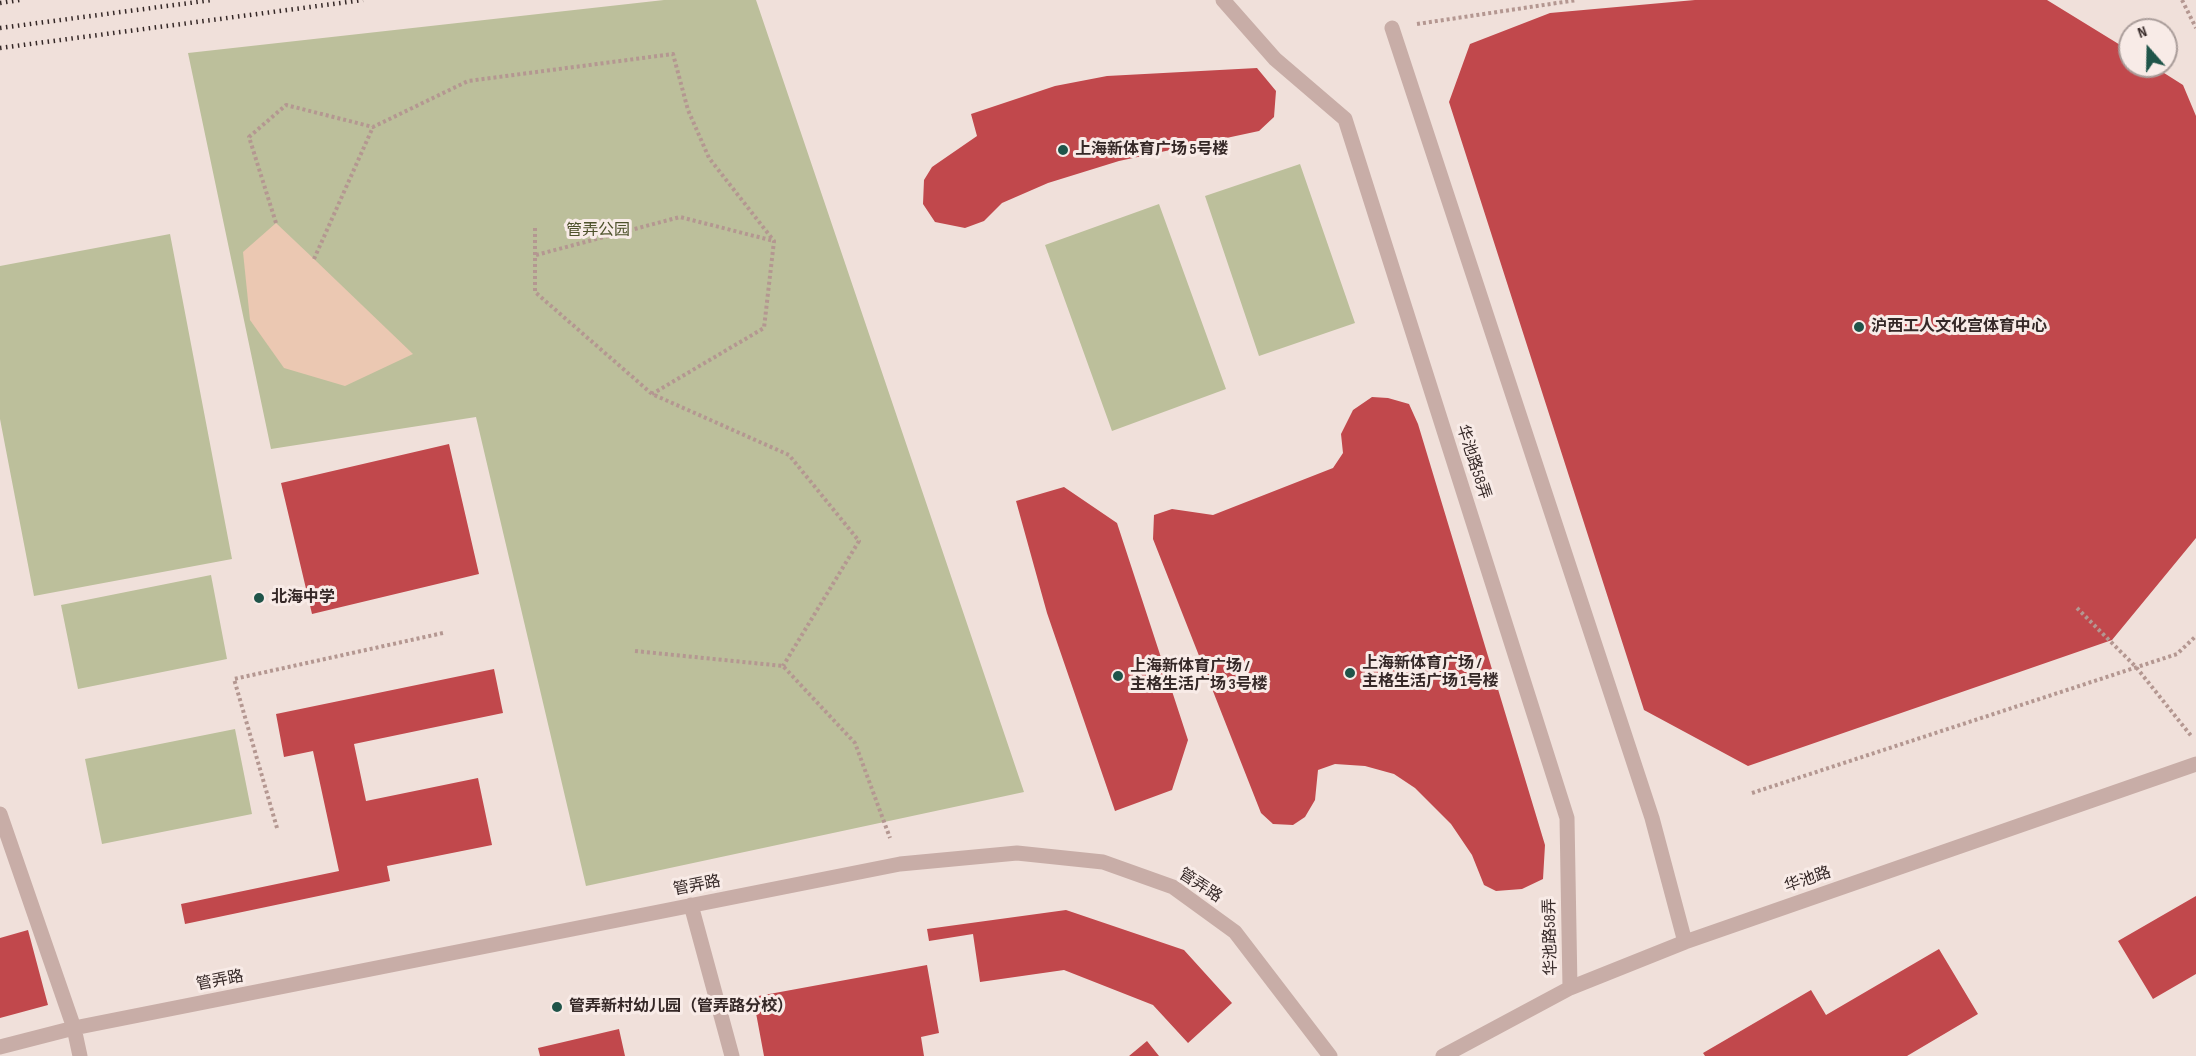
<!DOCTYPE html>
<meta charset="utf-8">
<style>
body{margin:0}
#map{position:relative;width:2196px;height:1056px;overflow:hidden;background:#f0e0da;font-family:"Sofia Sans Condensed",sans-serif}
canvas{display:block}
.north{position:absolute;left:2118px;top:18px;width:60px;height:60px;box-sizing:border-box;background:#f8ebe7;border:2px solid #aa9d9a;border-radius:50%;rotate:340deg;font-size:16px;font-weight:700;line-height:24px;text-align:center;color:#352827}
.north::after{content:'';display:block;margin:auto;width:21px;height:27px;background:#1f5449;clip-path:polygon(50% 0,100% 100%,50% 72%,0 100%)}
</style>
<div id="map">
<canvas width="2196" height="1056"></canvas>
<div class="north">N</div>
</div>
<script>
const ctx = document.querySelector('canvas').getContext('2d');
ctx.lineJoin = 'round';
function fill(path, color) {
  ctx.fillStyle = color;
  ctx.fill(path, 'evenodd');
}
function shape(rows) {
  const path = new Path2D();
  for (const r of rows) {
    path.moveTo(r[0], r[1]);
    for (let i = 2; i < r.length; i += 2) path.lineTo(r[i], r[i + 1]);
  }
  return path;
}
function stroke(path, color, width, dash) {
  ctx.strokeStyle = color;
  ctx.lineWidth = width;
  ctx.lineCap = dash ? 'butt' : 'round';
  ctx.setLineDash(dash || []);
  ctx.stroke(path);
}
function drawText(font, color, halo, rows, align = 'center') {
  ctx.font = font + ' "Sofia Sans Condensed","Noto Sans SC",sans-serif';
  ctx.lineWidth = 6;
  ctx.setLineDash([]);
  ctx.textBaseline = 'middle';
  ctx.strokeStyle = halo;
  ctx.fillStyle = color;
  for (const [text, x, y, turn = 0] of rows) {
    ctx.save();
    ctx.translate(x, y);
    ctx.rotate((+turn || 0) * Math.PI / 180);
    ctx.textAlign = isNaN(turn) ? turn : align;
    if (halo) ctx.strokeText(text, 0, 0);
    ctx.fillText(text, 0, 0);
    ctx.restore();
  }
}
const green = shape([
 [664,0,756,0,1024,792,586,886,476,417,271,449,188,53],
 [1300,164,1355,323,1259,356,1205,196],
 [1159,204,1226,389,1112,431,1045,245],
 [170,234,232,559,34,596,0,419,0,266],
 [211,575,227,659,78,689,61,605],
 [235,729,252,814,102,844,85,759]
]);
const sand = shape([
 [276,223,314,259,413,354,345,386,284,368,250,320,243,252]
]);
const building = shape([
 [1695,0,2047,0,2130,51,2130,66,2153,66,2183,85,2196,116,2196,538,2112,640,1748,766,1644,710,1449,102,1470,44,1550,13],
 [1257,68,1276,91,1274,117,1259,131,1119,161,1048,183,1002,203,984,221,965,228,935,222,923,204,924,180,932,167,977,136,971,114,1055,86,1107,76],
 [1372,397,1388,398,1409,404,1418,424,1545,845,1543,879,1522,889,1496,891,1484,885,1472,855,1451,824,1415,788,1394,774,1365,766,1335,764,1318,770,1315,800,1305,817,1293,825,1273,824,1261,813,1153,539,1154,515,1172,509,1213,515,1333,468,1343,453,1341,434,1353,410],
 [449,444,479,574,312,614,281,483],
 [1064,487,1117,523,1188,740,1172,790,1115,811,1047,613,1016,501],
 [494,669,503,713,354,744,366,801,478,778,492,845,387,866,390,881,185,924,181,904,339,871,313,751,284,757,276,714],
 [2196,896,2196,974,2153,999,2118,941],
 [1066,910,1184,950,1232,1003,1188,1043,1153,1005,1064,970,980,982,973,934,929,941,927,929],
 [28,930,48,1005,0,1018,0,938],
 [1939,949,1978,1014,1907,1056,1705,1056,1703,1053,1811,990,1826,1015],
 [927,965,939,1033,921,1037,924,1056,764,1056,753,997],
 [619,1029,625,1056,540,1056,538,1048],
 [1147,1041,1159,1056,1129,1056]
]);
const path = shape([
 [2182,0,2196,28],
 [1417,24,1577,0],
 [276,223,249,137,286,105,373,127,468,81,673,54,688,110,709,158,774,241,764,328,652,394],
 [535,228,535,292,652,394,789,455,859,541,783,666],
 [536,255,680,217,774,241],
 [314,259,373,127],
 [2077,608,2136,667,2192,737],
 [635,651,783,666,855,743,890,838],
 [1752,793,2177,654,2196,636],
 [277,828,234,679,443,633]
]);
const minor = shape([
 [1223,0,1275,59,1345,119,1567,818,1570,988],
 [1392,28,1652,818,1685,942],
 [0,814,74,1028,80,1056],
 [691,905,732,1056],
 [0,1047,74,1028,900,864,1017,853,1103,862,1173,887,1235,932,1330,1056],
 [1443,1056,1570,988,1685,942,2196,764]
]);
const rail = shape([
 [0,3,20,0],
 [0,28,212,0],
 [0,48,363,0]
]);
const markers = [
 [1063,150,6,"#1f5449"],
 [1859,327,6,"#1f5449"],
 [259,598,6,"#1f5449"],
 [1350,673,6,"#1f5449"],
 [1118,676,6,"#1f5449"],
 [557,1007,6,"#1f5449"]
];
const poiNames = [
 ["上海新体育广场 5号楼",1075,150],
 ["沪西工人文化宫体育中心",1871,327],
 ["北海中学",271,598],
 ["上海新体育广场 /",1362,664],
 ["主格生活广场 1号楼",1362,682],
 ["上海新体育广场 /",1130,667],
 ["主格生活广场 3号楼",1130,685],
 ["管弄新村幼儿园（管弄路分校）",569,1007]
];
const parkNames = [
 ["管弄公园",598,231]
];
const streetNames = [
 ["华池路58弄",1473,462,72],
 ["华池路",1808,880,-19],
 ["管弄路",697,886,-11],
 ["管弄路",1200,886,33],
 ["华池路58弄",1551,937,-91],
 ["管弄路",220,981,-11]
];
fill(green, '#bcbf9b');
fill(sand, '#ebc8b2');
fill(building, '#c1484c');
stroke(path, '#b49791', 4, [3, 3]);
stroke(minor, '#c8ada7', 15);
stroke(rail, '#352827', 4.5, [1.5, 4.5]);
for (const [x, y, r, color] of markers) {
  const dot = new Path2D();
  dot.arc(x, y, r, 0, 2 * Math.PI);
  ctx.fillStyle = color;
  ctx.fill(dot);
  stroke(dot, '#f8ebe7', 2);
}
drawText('bold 16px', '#352827', '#f8ebe7', poiNames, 'left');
drawText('16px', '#4e522c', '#f8ebe7', parkNames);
drawText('16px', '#352827', '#f8ebe7', streetNames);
</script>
